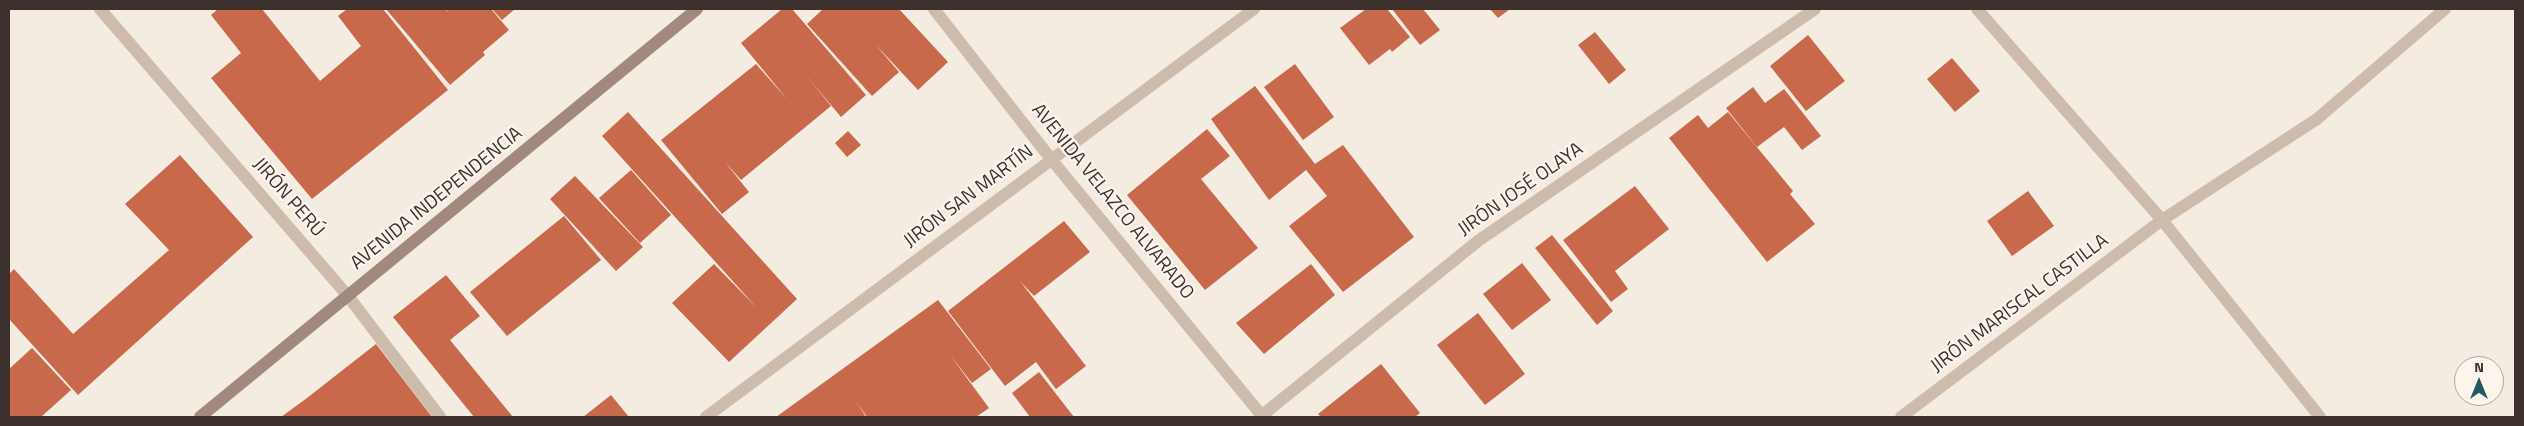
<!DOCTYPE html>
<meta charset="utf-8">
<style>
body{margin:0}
#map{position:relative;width:2524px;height:426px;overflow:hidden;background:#f4ebe1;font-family:"Titillium Web",sans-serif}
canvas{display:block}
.frame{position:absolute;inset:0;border:10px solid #3b302b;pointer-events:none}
.north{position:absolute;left:2454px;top:356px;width:50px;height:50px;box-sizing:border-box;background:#fbf5ee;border:1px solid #aea6a0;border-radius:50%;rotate:0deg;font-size:14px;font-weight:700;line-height:20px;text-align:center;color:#3b302b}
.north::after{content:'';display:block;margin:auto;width:18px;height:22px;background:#1f5a5e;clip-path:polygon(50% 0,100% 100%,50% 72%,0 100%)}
</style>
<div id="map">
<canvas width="2524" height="426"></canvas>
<div class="frame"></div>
<div class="north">N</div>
</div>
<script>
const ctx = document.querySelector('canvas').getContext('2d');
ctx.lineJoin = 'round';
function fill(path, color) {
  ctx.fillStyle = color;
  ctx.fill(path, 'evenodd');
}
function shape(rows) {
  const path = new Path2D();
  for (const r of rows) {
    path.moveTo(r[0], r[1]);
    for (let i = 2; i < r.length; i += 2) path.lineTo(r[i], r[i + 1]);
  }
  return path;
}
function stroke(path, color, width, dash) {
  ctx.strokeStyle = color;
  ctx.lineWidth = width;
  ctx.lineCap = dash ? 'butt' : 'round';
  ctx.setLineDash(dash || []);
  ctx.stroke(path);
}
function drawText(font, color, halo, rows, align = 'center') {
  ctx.font = font + ' "Titillium Web",sans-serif';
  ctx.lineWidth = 4.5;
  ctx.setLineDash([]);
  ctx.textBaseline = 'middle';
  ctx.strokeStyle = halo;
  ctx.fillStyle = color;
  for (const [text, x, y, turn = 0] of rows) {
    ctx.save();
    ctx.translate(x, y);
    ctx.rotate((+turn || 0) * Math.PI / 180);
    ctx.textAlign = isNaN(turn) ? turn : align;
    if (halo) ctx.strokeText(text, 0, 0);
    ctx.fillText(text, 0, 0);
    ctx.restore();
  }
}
const building = shape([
 [218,9,262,9,320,81,361,46,338,16,347,9,383,9,448,90,312,199,211,78,241,53,211,15],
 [386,9,445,9,449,13,446,9,491,9,509,30,483,52,485,55,450,85],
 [492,9,515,9,502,20],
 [782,9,792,9,866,95,841,117,805,74,831,106,741,180,725,162,749,192,722,214,661,140,756,64,787,99,741,43],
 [823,9,899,9,948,62,918,90,875,44,899,72,872,96,807,24],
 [1366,9,1387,9,1410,37,1392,52,1390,49,1369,65,1340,28],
 [1392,9,1423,9,1440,30,1420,45],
 [1490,9,1510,9,1498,18],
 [1595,32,1626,70,1609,84,1578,45],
 [1808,35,1845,81,1806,111,1770,66],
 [1952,58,1980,91,1955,112,1927,79],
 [1295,64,1334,117,1303,140,1264,87],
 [1255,86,1315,164,1343,145,1414,237,1343,292,1289,226,1327,196,1306,170,1269,200,1211,119],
 [1753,87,1765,103,1784,89,1821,136,1802,150,1784,127,1757,147,1726,108],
 [628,112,797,299,729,362,672,303,714,264,757,308,602,136],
 [1728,112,1793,191,1790,194,1815,224,1767,262,1669,138,1698,115,1708,128],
 [1207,129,1230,156,1201,179,1258,248,1205,290,1127,195],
 [848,131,861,145,847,157,835,143],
 [180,155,253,237,78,395,9,319,9,274,14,269,73,334,169,250,125,204],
 [631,170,671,215,640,243,599,198],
 [575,176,643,247,616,271,550,199],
 [1635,186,1669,229,1615,271,1628,289,1611,302,1563,240],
 [2028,191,2054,226,2012,256,1987,221],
 [564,216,601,260,507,336,470,292],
 [1064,221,1090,252,1034,296,1020,281,1086,366,1056,389,1036,362,1005,386,948,311],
 [1552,235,1613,311,1597,325,1535,248],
 [1522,263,1551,300,1512,330,1483,294],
 [1311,264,1335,295,1264,354,1236,323],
 [446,275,480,316,450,340,513,417,474,417,393,317],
 [938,300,991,369,972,383,950,355,989,408,976,417,867,417,856,401,866,417,776,417],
 [1478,313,1525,374,1485,405,1437,345],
 [376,344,432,417,281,417,307,398],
 [32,348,71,390,41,417,9,417,9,369],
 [1381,364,1420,413,1415,417,1321,417,1318,414],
 [1039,372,1074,417,1030,417,1012,393],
 [611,395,629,417,583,417]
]);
const minor = shape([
 [100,9,348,296,440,417],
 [934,9,1051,159,1263,417],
 [1977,9,2162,220,2320,417],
 [706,417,1254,9],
 [1260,417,1478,241,1815,9],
 [1901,417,2162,220,2317,119,2445,9]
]);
const secondary = shape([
 [200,417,697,9]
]);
const streetNames = [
 ["JIRÓN JOSÉ OLAYA",1521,190,-35],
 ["JIRÓN SAN MARTÍN",969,197,-37],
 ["JIRÓN PERÚ",288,198,49],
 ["AVENIDA INDEPENDENCIA",437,199,-39],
 ["AVENIDA VELAZCO ALVARADO",1112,202,51],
 ["JIRÓN MARISCAL CASTILLA",2020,304,-37]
];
fill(building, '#c8694b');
stroke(minor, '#cdbbac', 12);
stroke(secondary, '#a18a7d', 12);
drawText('19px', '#3b302b', '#fbf5ee', streetNames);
</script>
